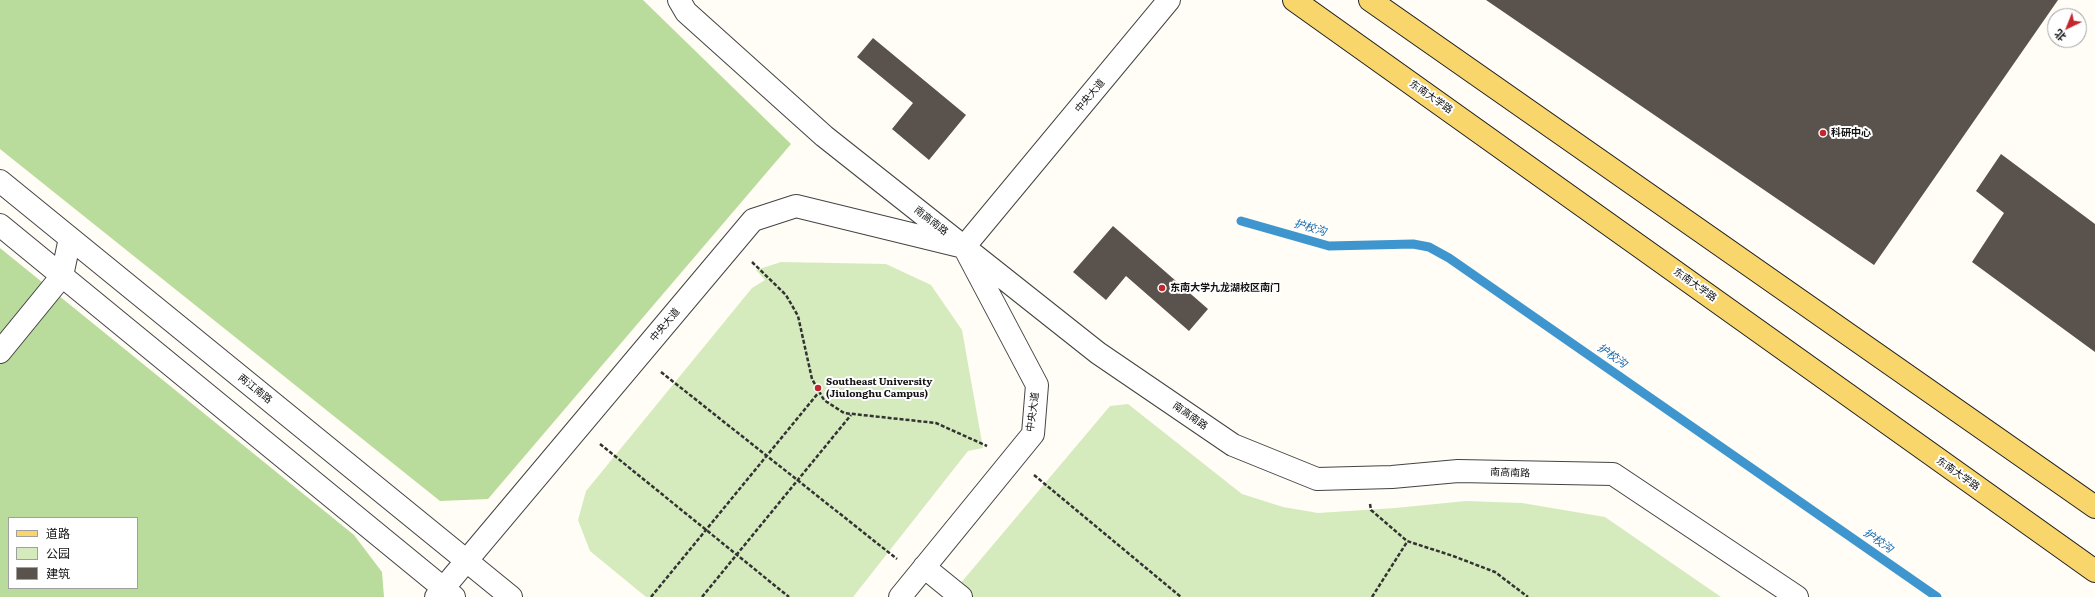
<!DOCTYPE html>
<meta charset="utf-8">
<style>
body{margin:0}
#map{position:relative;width:2095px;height:597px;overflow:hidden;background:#fffdf5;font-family:Literata,"Noto Sans SC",serif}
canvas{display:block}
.legend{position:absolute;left:8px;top:517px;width:130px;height:72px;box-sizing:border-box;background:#fff;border:1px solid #a0a0a0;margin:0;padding:5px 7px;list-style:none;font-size:12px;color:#111}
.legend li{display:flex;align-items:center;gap:8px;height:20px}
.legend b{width:20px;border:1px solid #a0a0a0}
.north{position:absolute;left:2047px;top:8px;width:40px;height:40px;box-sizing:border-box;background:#fff;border:1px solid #a0a0a0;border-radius:50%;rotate:223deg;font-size:11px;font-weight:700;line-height:16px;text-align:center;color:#111}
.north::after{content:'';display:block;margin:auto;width:14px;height:18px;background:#c4262e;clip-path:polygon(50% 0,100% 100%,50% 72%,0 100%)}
</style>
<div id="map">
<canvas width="2095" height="597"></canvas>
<ul class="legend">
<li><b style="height:5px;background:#f9d66b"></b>道路</li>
<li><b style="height:11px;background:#d5ebbd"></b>公园</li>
<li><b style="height:11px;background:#5a524d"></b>建筑</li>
</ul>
<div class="north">北</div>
</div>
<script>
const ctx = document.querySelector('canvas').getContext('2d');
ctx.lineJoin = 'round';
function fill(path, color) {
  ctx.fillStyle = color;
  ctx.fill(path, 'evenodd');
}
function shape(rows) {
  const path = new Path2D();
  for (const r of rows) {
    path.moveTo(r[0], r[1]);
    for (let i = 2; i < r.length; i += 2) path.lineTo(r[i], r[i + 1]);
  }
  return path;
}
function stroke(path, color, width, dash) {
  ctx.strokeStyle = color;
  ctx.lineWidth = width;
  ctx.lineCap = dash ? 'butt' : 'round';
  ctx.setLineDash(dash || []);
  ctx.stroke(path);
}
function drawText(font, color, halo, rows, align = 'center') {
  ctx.font = font + ' Literata,"Noto Sans SC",serif';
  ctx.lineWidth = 4;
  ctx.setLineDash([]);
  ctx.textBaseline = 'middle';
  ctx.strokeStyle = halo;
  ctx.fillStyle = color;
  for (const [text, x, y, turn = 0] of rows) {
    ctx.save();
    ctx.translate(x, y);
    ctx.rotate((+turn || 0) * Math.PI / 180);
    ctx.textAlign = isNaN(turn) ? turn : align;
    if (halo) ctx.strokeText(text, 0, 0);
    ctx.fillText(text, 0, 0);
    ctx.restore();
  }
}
const green = shape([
 [781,262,886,264,931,285,962,330,983,448,968,451,853,597,646,597,590,551,578,520,586,491,752,288,765,280,756,270],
 [1128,404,1242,494,1283,507,1318,513,1395,508,1466,501,1522,503,1605,517,1721,597,949,597,1110,406]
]);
const forest = shape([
 [0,0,643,0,791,144,488,499,440,501,0,149],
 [0,248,354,535,382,572,384,597,0,597],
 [9,518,137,518,137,588,9,588]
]);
const stream = shape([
 [1241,221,1329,246,1413,244,1429,247,1449,258,1937,597]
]);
const building = shape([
 [1486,0,2058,0,1874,265],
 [873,38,966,115,929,160,892,129,913,103,857,57],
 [2001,154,2095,224,2095,352,1972,262,2004,213,1976,191],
 [1113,226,1208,309,1189,331,1126,276,1106,300,1073,272]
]);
const path = shape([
 [752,262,786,295,798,316,812,379,824,400,844,413,936,423,987,446],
 [661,372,897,559],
 [600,444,789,597],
 [1034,475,1181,597],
 [1370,504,1371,510,1407,541,1453,556,1495,572,1528,597],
 [651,597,819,392],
 [702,597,851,415],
 [1372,597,1407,542]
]);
const minor = shape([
 [679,0,686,12,824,136,1098,353,1233,445,1317,479,1392,477,1458,471,1613,474,1797,597],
 [0,181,511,597],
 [0,225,454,597],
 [964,247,1169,0],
 [0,352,62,276,70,238],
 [924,567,961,597],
 [436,597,753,220,796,206,964,247,1037,385,1033,434,900,597]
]);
const major = shape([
 [1294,0,2095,571],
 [1370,0,2095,507]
]);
const markers = [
 [1823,133,4,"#c4262e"],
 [1162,288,4,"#c4262e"],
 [818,388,4,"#c4262e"]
];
const streetNames = [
 ["中央大道",1090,96,-50],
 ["东南大学路",1431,97,35],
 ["南高南路",931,221,38],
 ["东南大学路",1695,285,35],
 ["中央大道",665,325,-50],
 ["两江南路",255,389,39],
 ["中央大道",1033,412,-82],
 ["南高南路",1190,416,35],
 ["南高南路",1510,473,2],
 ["东南大学路",1958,474,35]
];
const poiNames = [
 ["科研中心",1831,133],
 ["东南大学九龙湖校区南门",1170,288],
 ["Southeast University",826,382],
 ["(Jiulonghu Campus)",826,394]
];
const waterNames = [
 ["护校沟",1310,228,16],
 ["护校沟",1612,356,35],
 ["护校沟",1878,541,35]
];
fill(green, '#d5ebbd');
fill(forest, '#b9dc9c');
stroke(stream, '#3f96cf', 9);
fill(building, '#5a524d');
stroke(minor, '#444', 24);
stroke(major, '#222', 24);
stroke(path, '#333', 2.5, [4, 2]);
stroke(minor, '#fff', 22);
stroke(major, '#f9d66b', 22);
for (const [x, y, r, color] of markers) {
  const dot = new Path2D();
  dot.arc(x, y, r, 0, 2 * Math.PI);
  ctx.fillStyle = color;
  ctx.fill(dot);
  stroke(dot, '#fff', 1.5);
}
drawText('10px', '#111', '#fff', streetNames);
drawText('bold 10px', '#111', '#fff', poiNames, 'left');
drawText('italic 11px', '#1768a6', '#fff', waterNames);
</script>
